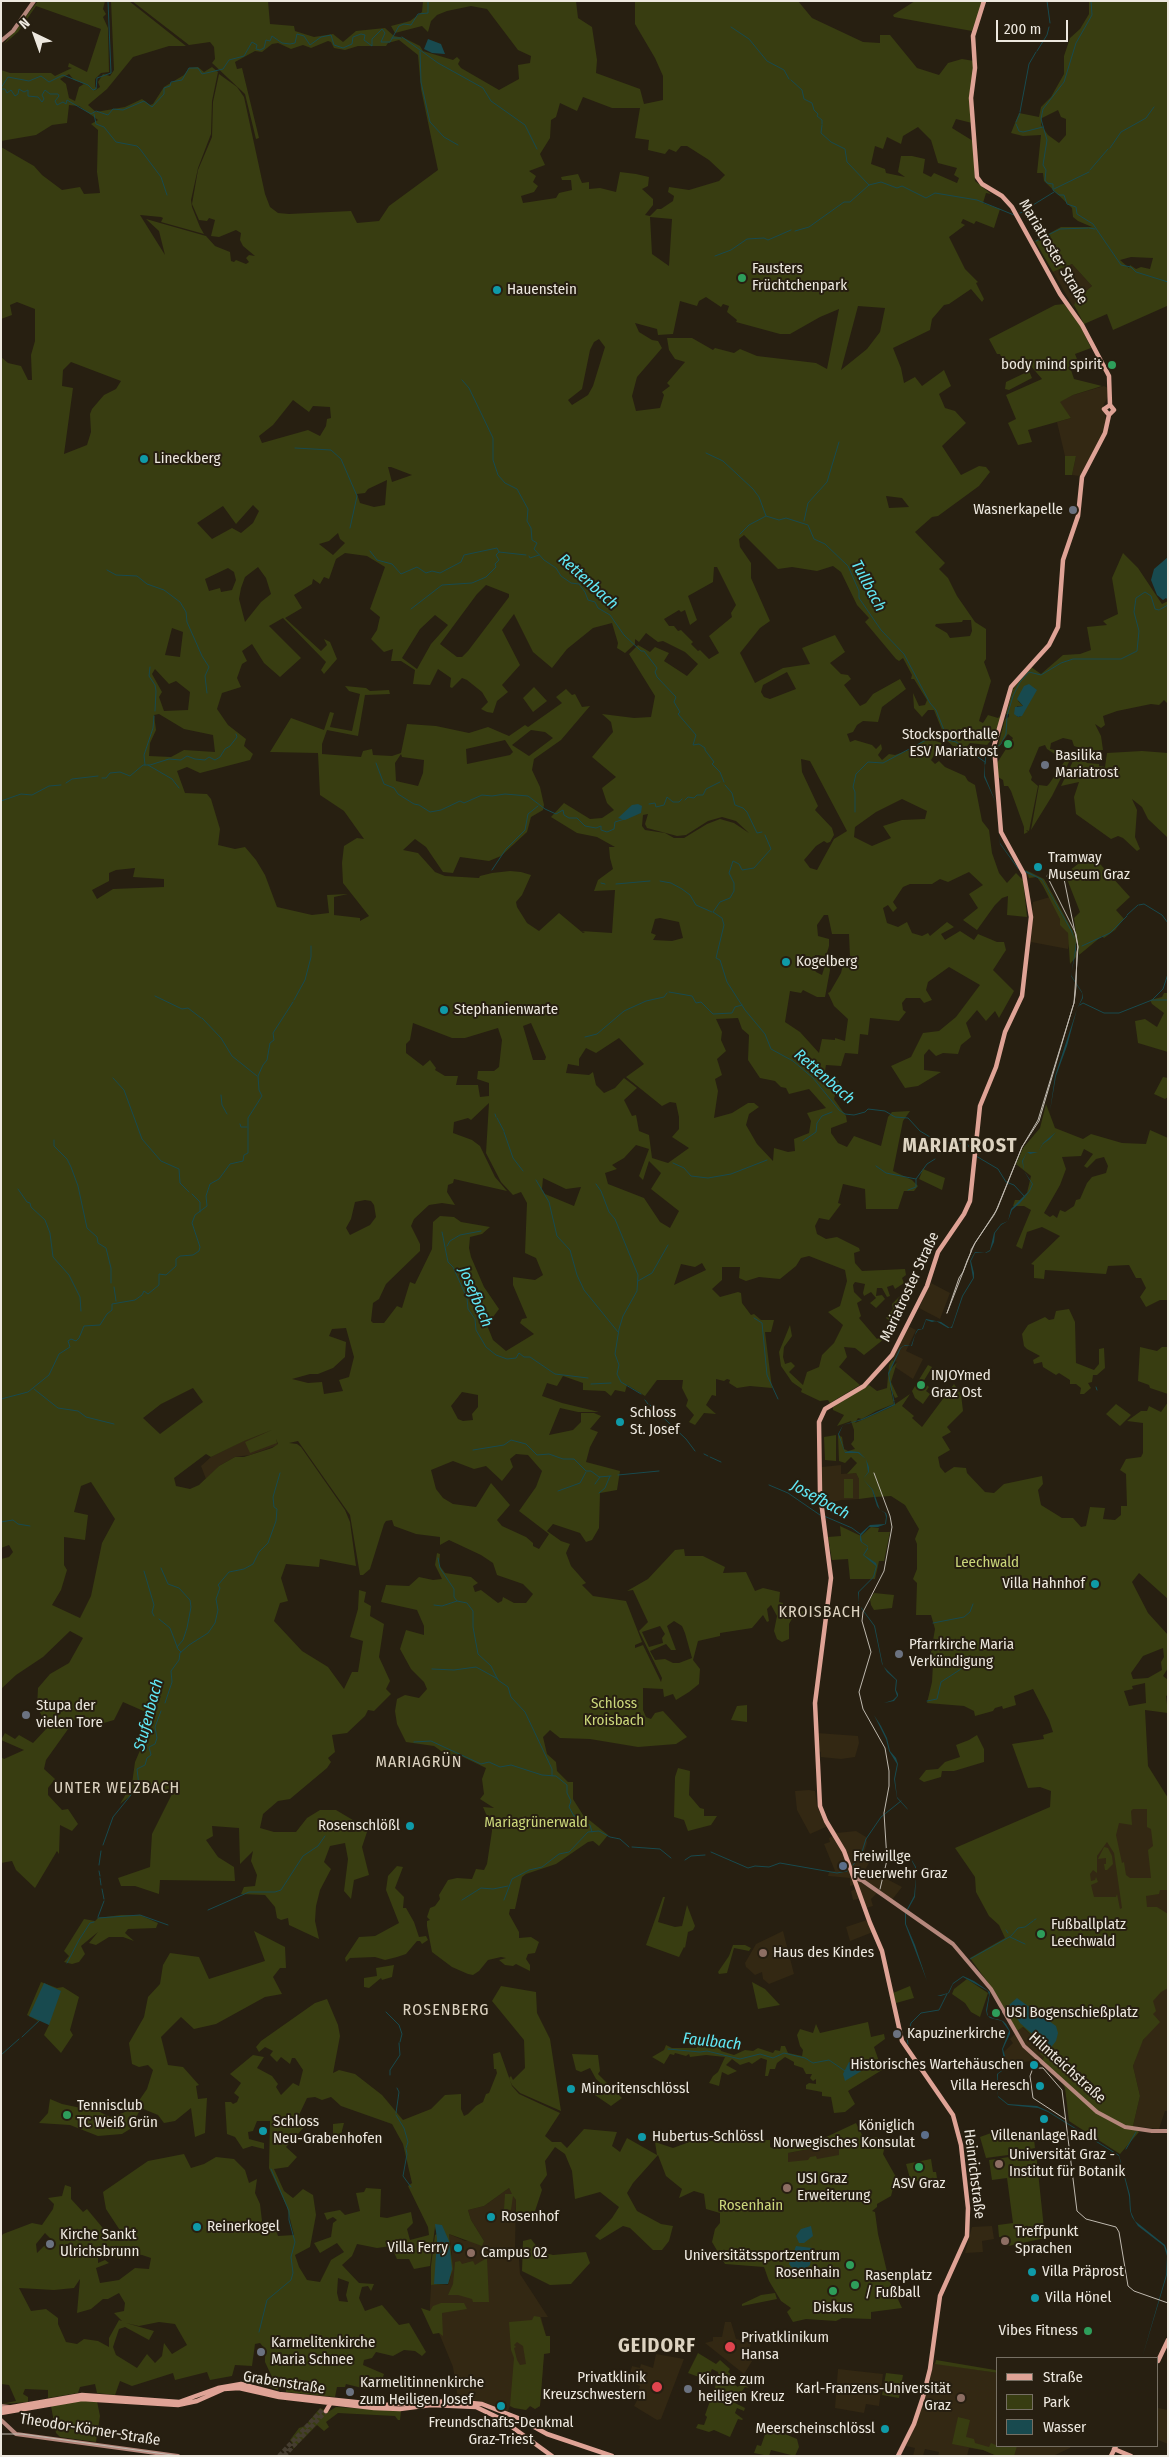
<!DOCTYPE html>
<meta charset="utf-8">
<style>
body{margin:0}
#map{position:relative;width:1169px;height:2457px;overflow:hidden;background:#271f11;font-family:"Fira Sans Condensed",sans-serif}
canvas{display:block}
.frame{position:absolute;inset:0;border:2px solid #ede8df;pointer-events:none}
.legend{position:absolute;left:996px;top:2357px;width:162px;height:90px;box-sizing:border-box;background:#271f11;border:1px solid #766f63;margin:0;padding:6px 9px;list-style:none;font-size:15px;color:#ede8df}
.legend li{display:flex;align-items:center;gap:10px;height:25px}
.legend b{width:25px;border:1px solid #766f63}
.north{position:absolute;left:10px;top:10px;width:50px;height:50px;-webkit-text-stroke:4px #271f11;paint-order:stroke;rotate:318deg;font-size:14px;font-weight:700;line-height:20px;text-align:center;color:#ede8df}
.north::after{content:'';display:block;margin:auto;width:18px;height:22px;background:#ede8df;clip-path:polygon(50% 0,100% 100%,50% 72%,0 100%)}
.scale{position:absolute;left:996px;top:20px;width:72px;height:22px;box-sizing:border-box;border:2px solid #ede8df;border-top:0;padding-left:6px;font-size:15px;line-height:18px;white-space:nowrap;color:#ede8df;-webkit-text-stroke:4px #271f11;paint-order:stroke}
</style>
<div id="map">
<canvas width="1169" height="2457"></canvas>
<div class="frame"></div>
<ul class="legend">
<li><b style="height:6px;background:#dfa396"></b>Straße</li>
<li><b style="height:14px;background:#383d11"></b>Park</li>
<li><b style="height:14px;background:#184a4f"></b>Wasser</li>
</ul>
<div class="north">N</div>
<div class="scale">200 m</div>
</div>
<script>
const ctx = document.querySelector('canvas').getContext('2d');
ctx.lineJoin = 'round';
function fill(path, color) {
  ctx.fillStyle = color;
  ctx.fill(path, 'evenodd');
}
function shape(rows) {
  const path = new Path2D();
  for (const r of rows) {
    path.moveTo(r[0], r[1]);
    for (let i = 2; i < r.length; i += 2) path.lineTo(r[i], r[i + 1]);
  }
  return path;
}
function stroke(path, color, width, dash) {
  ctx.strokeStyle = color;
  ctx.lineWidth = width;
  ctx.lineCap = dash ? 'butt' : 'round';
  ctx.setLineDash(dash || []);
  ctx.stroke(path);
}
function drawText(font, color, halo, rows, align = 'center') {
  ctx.font = font + ' "Fira Sans Condensed",sans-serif';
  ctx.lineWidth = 4;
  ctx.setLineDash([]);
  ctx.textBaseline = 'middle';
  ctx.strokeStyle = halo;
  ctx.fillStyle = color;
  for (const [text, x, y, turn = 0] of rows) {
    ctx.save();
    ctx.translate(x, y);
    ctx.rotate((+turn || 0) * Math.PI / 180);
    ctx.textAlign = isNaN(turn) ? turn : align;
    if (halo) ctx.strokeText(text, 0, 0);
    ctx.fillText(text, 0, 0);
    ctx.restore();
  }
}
const built = shape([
 [1072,264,1092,286,1078,298,1074,308,1053,272],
 [1104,386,1108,388,1109,395,1103,406,1106,420,1103,434,1080,476,1072,475,1076,456,1065,456,1057,422,1071,418,1059,402,1073,395],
 [1050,897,1068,933,1070,940,1068,949,1031,942,1033,902],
 [931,1283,950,1293,940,1319,919,1308],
 [908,1326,916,1330,906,1351,923,1359,913,1379,895,1367,897,1362,892,1360],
 [272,1430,278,1445,250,1455,235,1457,219,1466,206,1479,201,1466,211,1457,243,1441],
 [841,1465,841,1474,856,1473,859,1479,859,1499,841,1500,825,1504,822,1496,822,1467],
 [817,1733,858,1736,859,1743,855,1757,841,1759,821,1757,821,1752,817,1750],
 [1075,1770,1168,1811,1168,2111,1165,2111,1159,2129,1133,2126,1140,2096,1133,2066,1141,2043,1149,2032,1105,1939,1089,1884],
 [809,1790,815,1791,817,1806,825,1824,830,1825,837,1833,856,1831,866,1837,867,1843,862,1859,869,1863,865,1870,868,1869,902,1887,891,1901,878,1892,871,1899,873,1906,866,1908,863,1898,853,1900,851,1891,856,1889,854,1885,850,1886,850,1878,828,1876,829,1872,835,1871,824,1844,830,1842,829,1838,833,1836,828,1826,810,1834,797,1810,795,1791],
 [867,1920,873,1932,850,1941,846,1927],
 [783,1931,794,1974,769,1984,763,1979,762,1972,755,1975,746,1967,745,1963,756,1944],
 [1022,2027,1040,2043,1044,2057,1042,2061,1040,2059,1025,2062,1002,2071,1005,2060,1004,2052,1013,2043,1010,2039],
 [830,2145,846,2146,844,2173,788,2163,788,2153],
 [509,2188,516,2200,515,2247,519,2260,520,2274,548,2317,541,2317,546,2336,550,2336,550,2353,544,2354,540,2406,535,2409,530,2406,526,2410,510,2406,508,2411,480,2401,458,2399,453,2367,430,2311,430,2304,431,2285,448,2285,451,2276,452,2253,449,2234,465,2241,484,2241,471,2220,468,2210,484,2206],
 [992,2226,994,2239,982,2241,983,2252,965,2253,972,2227],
 [725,2322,731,2322,736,2339,751,2343,749,2352,754,2358,744,2374,705,2343,713,2341,713,2337,722,2337],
 [656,2354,684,2359,661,2419,657,2420,634,2406,641,2393,638,2392,640,2386,628,2381,632,2366,640,2368,641,2364,653,2368],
 [934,2363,998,2373,998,2446,1071,2446,1070,2448,1053,2456,997,2456,983,2450,969,2448,967,2456,938,2456,939,2452,925,2449,923,2456,913,2456,915,2448,906,2446,917,2423],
 [838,2369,883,2374,879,2406,866,2404,864,2413,835,2408],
 [1158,2408,1168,2410,1168,2444,1158,2440]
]);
const green = shape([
 [38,1,105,1,103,9,106,14,103,17,108,28,109,72,101,73,95,79,95,87,97,88,94,91,100,87,98,82,103,74,110,76,114,70,111,1,129,1,186,46,169,46,133,57,107,89,88,105,96,112,125,107,142,99,150,105,153,104,164,87,184,75,189,68,198,67,204,72,212,67,218,72,212,101,211,134,198,168,191,200,192,207,200,227,204,234,161,222,163,218,161,217,140,215,165,255,159,231,146,219,206,236,215,246,230,252,231,261,234,262,236,260,246,264,249,262,246,258,249,255,255,256,243,246,240,240,241,233,236,230,219,237,211,236,215,220,209,218,207,221,199,220,192,204,198,170,212,137,213,102,219,74,237,87,244,97,265,194,270,207,278,213,289,214,351,211,357,223,379,221,389,206,438,170,421,89,418,55,399,40,388,43,386,46,358,46,345,50,334,48,331,42,328,41,311,48,303,45,291,49,278,43,272,44,262,52,255,51,235,62,237,69,242,68,259,138,256,139,245,94,212,63,215,59,214,47,210,42,189,45,132,1,268,1,270,24,294,26,295,31,314,37,333,34,343,42,356,31,385,28,394,36,404,38,420,46,423,51,453,60,457,57,460,60,458,64,461,68,499,90,519,79,518,65,530,63,531,56,518,50,487,9,471,6,447,11,437,15,431,21,428,32,422,26,395,33,391,26,410,21,422,12,423,1,576,1,578,18,592,27,597,60,596,73,640,89,644,104,663,100,663,76,655,58,635,24,635,1,798,1,812,18,863,42,880,43,880,35,890,35,917,68,939,75,948,63,962,59,974,61,972,123,956,119,952,128,973,141,975,181,991,194,986,193,983,203,1000,209,994,228,976,221,974,224,963,219,961,223,965,225,949,237,965,269,978,282,976,283,984,299,982,302,971,289,949,304,944,305,932,319,930,330,893,348,901,368,904,383,915,377,922,386,944,370,951,386,939,394,945,408,955,411,966,423,942,446,961,475,979,466,986,467,990,472,979,486,938,516,932,517,915,532,945,563,939,569,948,578,957,596,975,622,986,629,986,659,984,662,991,681,979,721,983,723,988,715,998,718,1003,713,993,738,987,745,970,743,961,753,946,740,936,737,935,735,942,730,934,710,928,710,922,717,914,708,913,693,919,706,925,705,927,700,914,679,911,679,912,675,903,658,899,661,896,659,865,622,869,618,857,605,841,572,833,566,817,571,792,567,778,569,744,535,739,539,740,547,751,563,751,578,770,621,760,628,740,653,755,683,783,668,810,664,802,648,835,635,845,652,830,663,841,674,848,675,851,679,844,685,860,706,866,703,873,694,900,679,906,689,882,707,878,722,863,721,857,725,853,732,847,734,850,742,855,740,872,745,876,749,881,744,882,749,878,755,882,760,889,754,895,755,912,749,926,738,942,743,931,760,935,764,939,761,945,767,965,776,968,781,975,785,982,821,989,830,992,853,999,873,1007,883,1016,873,1023,880,1027,917,1007,915,1008,896,1002,898,995,905,977,930,963,920,978,908,969,894,983,885,969,872,948,882,940,879,932,884,910,884,903,887,893,902,897,908,893,912,888,905,883,908,887,923,898,927,907,922,912,933,922,936,928,933,930,936,947,922,954,927,941,934,945,940,960,931,974,940,978,934,997,942,1004,942,1006,950,993,970,1014,991,999,1018,995,1011,986,1021,977,1010,966,1023,971,1037,961,1045,958,1054,943,1053,936,1056,929,1049,924,1055,924,1070,941,1072,918,1086,905,1088,891,1066,911,1057,923,1033,939,1031,956,1017,980,985,949,967,928,982,926,990,932,1000,924,1003,920,998,906,998,902,1003,903,1010,906,1012,899,1021,870,1018,868,1035,860,1034,858,1054,845,1053,841,1066,826,1065,824,1077,830,1082,836,1079,839,1081,834,1099,846,1116,847,1122,831,1128,831,1133,838,1143,847,1147,854,1136,881,1146,888,1117,892,1112,910,1111,903,1121,893,1171,912,1180,918,1186,914,1191,904,1191,898,1209,866,1209,865,1189,843,1184,838,1203,841,1204,829,1220,819,1218,815,1226,817,1234,826,1239,837,1237,859,1248,860,1251,854,1253,855,1263,862,1271,905,1269,906,1275,902,1278,904,1283,895,1289,893,1285,887,1287,890,1296,887,1297,882,1288,877,1288,876,1296,882,1295,885,1299,876,1308,870,1303,876,1298,871,1292,864,1296,863,1293,865,1284,855,1282,853,1285,854,1292,862,1300,857,1303,861,1316,859,1318,877,1339,885,1333,890,1321,886,1318,893,1309,892,1304,902,1294,907,1292,896,1307,898,1312,896,1323,884,1339,864,1355,855,1348,844,1347,847,1357,839,1367,860,1385,830,1403,828,1400,820,1401,801,1392,802,1389,792,1382,781,1366,779,1352,790,1325,792,1336,784,1347,783,1357,785,1364,791,1362,795,1366,789,1372,803,1385,807,1372,819,1367,822,1355,834,1343,843,1325,828,1312,840,1306,847,1281,845,1270,809,1256,801,1258,796,1266,780,1279,759,1277,746,1281,739,1278,740,1267,722,1267,722,1280,712,1289,720,1297,738,1292,741,1293,742,1303,751,1315,754,1314,761,1320,774,1320,771,1332,765,1332,772,1388,750,1386,737,1388,729,1383,730,1380,727,1379,724,1381,716,1379,716,1396,712,1395,706,1405,716,1414,704,1413,695,1425,689,1422,694,1415,686,1406,688,1400,682,1388,683,1380,657,1380,645,1396,627,1385,625,1392,615,1390,611,1396,605,1391,583,1390,583,1383,563,1376,557,1386,547,1383,542,1396,562,1403,599,1412,578,1412,560,1408,549,1435,573,1430,581,1422,581,1413,594,1413,601,1416,590,1429,598,1432,590,1447,586,1462,620,1471,617,1490,600,1493,599,1528,592,1540,586,1542,580,1533,553,1524,547,1531,561,1541,570,1544,566,1553,571,1566,586,1583,582,1585,593,1596,626,1601,642,1642,635,1645,635,1648,643,1645,661,1682,662,1678,639,1631,648,1622,633,1590,627,1591,648,1579,675,1550,684,1549,685,1556,703,1556,725,1567,723,1573,746,1572,755,1591,763,1588,780,1592,779,1602,783,1603,781,1613,802,1611,808,1616,793,1617,789,1624,789,1639,782,1642,777,1639,774,1631,777,1616,771,1605,767,1609,769,1621,767,1622,763,1615,752,1628,720,1633,720,1636,698,1641,693,1660,700,1669,699,1684,689,1692,676,1700,673,1694,664,1697,663,1689,643,1688,643,1710,646,1717,651,1719,655,1713,663,1711,687,1737,676,1744,638,1747,590,1739,560,1738,550,1730,543,1737,547,1754,556,1762,557,1771,568,1782,573,1782,573,1799,583,1815,608,1835,599,1846,593,1841,588,1842,556,1864,526,1874,522,1877,515,1909,510,1909,509,1914,519,1932,519,1938,531,1937,539,1942,535,1953,528,1954,526,1959,530,1965,530,1971,516,1964,513,1966,505,1965,499,1960,506,1958,501,1957,488,1960,479,1971,473,1975,468,1974,452,1967,432,1952,427,1926,427,1921,430,1920,427,1917,430,1908,435,1906,440,1899,439,1895,448,1880,457,1878,472,1879,476,1869,484,1870,487,1864,492,1831,491,1820,486,1814,483,1807,494,1808,480,1799,484,1794,482,1779,486,1768,459,1755,449,1761,444,1753,434,1746,406,1742,397,1724,395,1711,397,1699,405,1695,419,1698,427,1689,424,1682,411,1669,400,1649,406,1630,424,1635,424,1626,417,1610,381,1602,386,1585,409,1586,419,1577,433,1580,442,1579,435,1565,437,1553,440,1554,439,1565,445,1573,471,1577,478,1583,473,1586,475,1592,481,1590,498,1603,502,1601,503,1597,514,1603,526,1603,533,1594,523,1584,497,1575,493,1563,481,1555,449,1540,440,1545,440,1537,416,1534,394,1526,392,1520,386,1521,384,1524,370,1569,363,1575,360,1575,350,1515,298,1441,289,1443,297,1444,301,1447,345,1510,350,1522,356,1566,320,1559,319,1567,286,1564,281,1578,288,1601,280,1603,274,1621,302,1651,328,1667,344,1689,352,1672,358,1672,363,1641,350,1637,358,1609,359,1590,366,1592,364,1602,371,1606,370,1616,384,1624,379,1657,390,1681,386,1689,391,1694,374,1711,368,1710,365,1716,347,1733,332,1735,335,1752,328,1758,331,1762,327,1768,290,1799,278,1801,263,1814,260,1828,274,1832,296,1832,307,1818,320,1810,336,1810,368,1829,362,1847,369,1875,354,1880,351,1899,344,1891,348,1859,345,1843,330,1846,324,1862,331,1869,320,1890,316,1906,315,1921,319,1939,289,1925,288,1918,281,1920,277,1918,275,1907,265,1895,241,1894,244,1887,255,1886,257,1875,251,1861,253,1851,240,1864,239,1828,212,1826,213,1836,206,1840,218,1857,234,1867,235,1881,160,1880,159,1894,135,1886,121,1886,118,1878,150,1867,152,1834,172,1794,135,1792,120,1804,132,1784,135,1762,155,1716,123,1702,114,1720,86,1728,76,1718,46,1760,44,1769,55,1779,48,1788,48,1795,62,1810,68,1809,78,1824,72,1831,60,1825,59,1854,57,1851,35,1888,16,1870,12,1861,1,1863,1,1757,4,1759,24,1750,1,1740,5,1733,15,1739,19,1735,33,1743,48,1727,37,1707,38,1688,50,1674,69,1663,83,1638,70,1631,43,1657,16,1675,1,1689,1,1559,9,1557,13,1552,9,1545,1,1548,1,357,8,363,21,366,28,380,32,380,31,355,35,341,35,309,17,302,10,305,12,315,1,319,1,147,34,166,42,175,62,190,80,187,84,194,100,193,97,172,98,130,91,124,98,120,79,106,69,105,67,123,52,125,36,135,1,141,1,70,10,73,51,73,55,76,72,68,68,67,69,63,87,72,101,29,36,6,18,32,4,44],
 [69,74,74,80,87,85,84,84,79,87,75,101,69,98,66,84,60,79],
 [583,97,612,108,640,108,635,138,649,140,648,150,665,154,669,149,676,152,681,146,687,146,709,160,725,175,719,181,689,190,669,187,668,192,674,196,673,201,661,209,657,209,650,216,645,215,653,205,653,199,642,189,648,186,649,177,636,174,620,172,616,192,600,188,589,189,589,182,582,183,578,174,561,177,562,180,571,180,572,190,559,193,556,198,523,203,521,196,534,192,538,186,533,182,536,176,529,171,545,165,540,154,550,138,551,120,556,117,560,103,577,111],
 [918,127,931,140,938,163,957,168,954,175,959,178,957,183,934,173,931,177,923,173,925,159,912,156,901,156,898,172,905,177,886,173,885,169,871,164,875,146,883,149,887,137,901,144,903,136],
 [650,217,672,219,669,266,652,254],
 [706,297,721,307,723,304,729,306,727,312,737,320,736,322,780,334,790,334,820,317,839,309,827,369,816,363,757,356,740,349,734,353,715,348,713,350,692,338,667,338,669,350,675,359,685,362,667,383,670,386,662,392,664,395,660,408,636,411,632,396,637,377,662,348,658,341,652,340,639,332,635,323,657,329,658,335,673,334,680,301,697,306,699,301],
 [858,306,885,308,880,332,867,349,841,370],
 [599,339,605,347,593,386,588,395,572,405,568,400,582,389,590,350,594,342],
 [71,362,121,381,116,389,104,395,92,409,90,414,91,432,87,445,64,454,73,388,62,386,63,370],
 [293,400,309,412,313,406,330,407,331,418,327,419,326,426,320,436,308,430,262,443,259,436,273,425],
 [388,467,391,467,412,475,392,482],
 [387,480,385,505,374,507,360,503,357,494,365,493,368,489],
 [886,496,902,498,909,507,889,508],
 [253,505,259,511,253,523,241,533,232,528,212,539,197,523,223,506,236,524],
 [338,533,340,539,345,543,333,555,319,544,329,541],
 [345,553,367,556,385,567,370,609,380,617,377,630,371,639,384,652,393,649,391,661,401,661,415,670,413,684,430,685,438,669,451,678,450,687,452,688,462,678,467,680,482,692,488,702,481,709,487,712,493,713,497,701,508,692,502,685,520,665,502,630,514,614,533,652,552,668,567,649,593,628,612,623,618,643,617,648,625,653,635,644,635,639,639,642,646,633,658,642,663,641,685,652,698,664,687,676,664,661,669,653,655,647,650,652,638,645,629,654,655,696,651,717,634,718,602,714,611,722,613,732,592,757,616,777,602,788,607,803,614,810,602,818,590,819,564,803,551,817,577,833,597,837,615,847,609,847,610,858,613,869,598,880,594,891,615,890,612,933,581,931,585,932,583,933,559,913,539,931,527,923,517,907,516,902,522,895,531,875,521,872,510,871,492,873,480,876,479,878,445,876,435,872,418,853,403,850,415,839,426,847,443,872,453,873,460,857,489,861,501,856,527,832,531,817,543,810,544,805,540,787,532,770,534,759,561,740,590,706,582,707,575,694,572,695,566,689,556,697,562,703,528,727,525,725,509,736,488,727,469,733,436,726,407,724,401,753,392,756,373,755,372,749,363,751,361,757,322,754,322,744,327,730,358,736,365,695,390,694,389,690,370,691,366,688,345,686,349,691,360,694,352,731,330,727,334,713,330,712,324,730,291,718,270,752,318,753,320,795,344,811,364,839,357,838,344,846,342,863,343,883,369,916,360,921,360,918,334,915,334,897,348,894,327,895,329,913,312,915,277,907,265,875,256,860,245,847,235,849,218,845,220,829,211,799,207,794,185,793,177,771,187,767,200,773,250,760,253,754,244,746,246,739,228,725,217,709,222,693,241,687,237,678,242,664,247,661,242,651,252,644,264,663,280,677,301,658,269,626,283,618,326,662,321,670,324,674,337,659,330,642,324,639,327,645,321,651,285,618,302,608,294,595,312,584,313,579,320,584,324,577,329,579,336,559],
 [258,567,266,578,271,594,261,602,245,622,239,599,241,588,245,577],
 [714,567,717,567,736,605,731,613,732,617,709,636,719,653,709,659,700,650,698,651,691,644,693,642,681,630,678,631,674,626,669,626,664,619,679,610,681,612,685,610,690,625,697,620,688,596,713,582],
 [228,568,234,572,236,580,232,590,221,592,220,588,209,591,205,579],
 [486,585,509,594,509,597,468,651,462,657,457,657,440,644,477,594],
 [435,615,448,625,431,644,417,669,402,658,420,629],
 [963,620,971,620,972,631,970,636,950,638,947,633,935,626,936,624,962,622],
 [172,628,183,632,180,657,165,655],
 [155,669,169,684,176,681,190,692,188,710,164,711,159,697,162,692,152,674],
 [787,672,796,689,770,699,764,697,761,692,763,685],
 [159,714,184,729,213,735,215,752,184,750,171,757,149,756,150,743,156,730,154,715],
 [531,730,545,732,553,738,529,756,512,745],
 [505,740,513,752,510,755,467,764,466,749],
 [401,754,402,757,424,760,423,773,418,786,396,781,395,763],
 [801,759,810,761,847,831,834,839,817,870,810,868,804,860,816,846,824,841,827,843,830,842,834,835,832,828,815,810,818,806,802,772],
 [902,799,927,811,925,819,902,820,883,826,891,838,872,846,854,837,855,827,876,812],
 [648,814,645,824,647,828,677,836,686,835,708,821,722,817,736,821,749,833,734,823,720,819,707,824,684,838,674,838,665,833,645,830,642,826,643,815],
 [135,868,133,877,164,879,164,887,113,889,97,899,92,890,109,881,109,873,116,870],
 [824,915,828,915,832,934,849,934,850,957,845,957,841,973,830,992,828,993,834,1006,848,1019,845,1041,835,1038,835,1040,822,1039,819,1053,800,1032,785,1022,790,991,801,993,803,990,817,997,825,997,830,970,827,959,822,975,816,972,812,966,815,955,826,956,829,946,829,939,818,936,817,925],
 [660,918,679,922,683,938,672,941,653,940,656,935,651,933,655,919],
 [738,1018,742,1029,749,1035,748,1060,760,1078,775,1081,781,1087,786,1088,789,1094,809,1089,826,1108,807,1113,811,1121,809,1133,794,1139,795,1151,788,1152,774,1148,773,1161,757,1144,746,1125,749,1114,759,1107,754,1103,748,1103,732,1113,714,1118,718,1091,715,1079,722,1075,717,1059,726,1051,721,1040,722,1032,716,1019],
 [413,1023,452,1038,465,1038,498,1028,502,1040,499,1067,494,1071,478,1071,477,1079,489,1083,489,1096,480,1097,478,1085,456,1085,458,1076,445,1076,435,1070,436,1068,430,1060,423,1066,406,1053,406,1044,410,1040],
 [531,1023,546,1057,545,1060,533,1060,523,1026],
 [619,1038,644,1064,626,1077,662,1106,670,1102,676,1103,679,1117,679,1129,672,1137,689,1148,668,1163,652,1158,649,1135,639,1131,636,1115,632,1116,624,1100,637,1088,624,1078,615,1088,604,1093,596,1085,593,1072,589,1075,566,1073,568,1064,579,1066,579,1059,586,1048,596,1053],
 [489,1103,486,1153,501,1182,513,1195,521,1192,527,1203,525,1253,536,1258,543,1275,535,1280,513,1277,513,1285,527,1318,522,1319,520,1323,534,1334,506,1351,493,1340,487,1325,499,1309,484,1287,471,1257,469,1248,470,1237,482,1234,490,1227,461,1222,454,1217,440,1216,433,1222,432,1249,415,1284,410,1282,402,1308,397,1306,384,1323,373,1323,371,1321,373,1303,379,1299,386,1284,420,1251,420,1244,411,1226,414,1219,429,1205,442,1203,455,1205,447,1192,448,1185,453,1183,454,1179,507,1191,495,1177,480,1146,472,1140,453,1133,454,1122,468,1118,471,1120],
 [636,1145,649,1149,639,1176,643,1180,649,1161,661,1173,651,1189,679,1211,670,1228,660,1222,644,1198,608,1184,605,1173,617,1169,612,1165,624,1158],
 [543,1178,566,1189,581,1187,574,1206,545,1194,542,1189],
 [365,1200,371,1201,374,1205,376,1217,370,1225,350,1235,346,1228,351,1219,355,1202],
 [702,1263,706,1270,674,1285,681,1264,695,1267],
 [346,1328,354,1357,349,1377,339,1380,343,1391,324,1394,322,1382,308,1383,292,1379,310,1374,318,1374,333,1368,345,1357,346,1342,329,1336,332,1329],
 [193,1388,203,1402,160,1434,143,1418,161,1404],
 [462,1392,478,1395,478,1407,472,1414,473,1420,463,1421,458,1419,451,1406],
 [272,1430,245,1442,250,1453,277,1443,276,1439,278,1444,272,1448,244,1457,235,1457,219,1466,199,1485,190,1489,176,1486,174,1478,206,1454,211,1457,244,1441],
 [516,1454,528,1455,542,1471,536,1487,519,1511,549,1534,539,1549,533,1546,533,1543,526,1537,502,1526,497,1520,510,1505,491,1483,476,1507,453,1504,443,1498,436,1489,431,1470,453,1461,474,1469,486,1466,502,1481,513,1467,510,1459],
 [91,1482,115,1519,102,1543,91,1596,80,1618,52,1605,61,1590,67,1570,64,1565,64,1537,85,1540,88,1515,74,1512,81,1486],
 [674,1621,682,1626,685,1633,692,1658,679,1663,673,1663,665,1659,655,1660,650,1651,666,1644,671,1650,676,1650,667,1626],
 [660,1626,665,1634,662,1638,663,1643,649,1647,642,1632],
 [915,1,983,1,972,31,894,17,893,15],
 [1089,1,1168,1,1168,304,1167,306,1113,330,1107,314,1084,324,1074,305,1078,298,1092,286,1072,264,1053,272,1035,241,1061,227,1092,227,1078,221,1073,217,1072,208,1044,181,1043,173,1037,173,1041,135,1023,136,1011,133,1019,113,1039,117,1041,107,1051,97,1064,74,1064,56,1070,38,1080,29,1089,14],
 [1058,110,1061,117,1066,119,1066,135,1059,143,1048,135,1041,125,1042,118],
 [1131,257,1153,258,1150,269,1141,267,1136,269,1130,265,1129,268,1120,260],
 [1064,304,1077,319,1091,348,1075,354,1077,359,1073,360,1077,368,1071,370,1074,379,1102,386,1073,395,1060,402,1071,418,1028,430,1032,442,1018,445,1008,423,1016,419,1006,395,1042,379,1025,359,1005,367,1000,354,997,354,989,339,1055,305],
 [1029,371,1032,378,1009,390,1005,389,1006,382],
 [1065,456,1076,456,1072,475,1065,475],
 [1123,553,1138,568,1162,604,1168,601,1168,704,1164,700,1159,705,1151,704,1117,711,1103,716,1105,725,1101,728,1095,724,1101,736,1103,750,1093,752,1074,746,1072,740,1063,738,1051,743,1050,749,1067,753,1064,760,1047,749,1045,745,1039,747,1029,771,1032,777,1031,780,1038,786,1029,831,1026,830,1028,832,1024,834,1024,827,1011,791,1008,786,1004,786,1003,780,998,777,997,763,1013,738,1008,734,997,750,1005,719,1009,717,1009,714,1006,714,1013,689,1031,667,1041,674,1063,655,1080,654,1091,650,1087,627,1107,625,1103,621,1118,614,1112,578],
 [1036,690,1020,717,1017,717,1017,706,1023,706,1018,701],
 [534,687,547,701,533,712,523,698],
 [1142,751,1168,753,1168,845,1167,837,1148,819,1142,807,1132,799,1137,810,1135,837,1140,849,1137,851,1123,838,1118,836,1111,839,1076,814,1074,797,1079,782,1061,786,1073,761,1085,761,1087,763,1099,764,1099,766,1105,767,1107,753],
 [1074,752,1052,796,1031,830,1039,785,1047,786,1049,784,1069,755],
 [1091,854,1130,897,1116,910,1124,919,1115,930,1104,938,1102,936,1079,955,1074,918,1080,912,1065,874],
 [1026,870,1044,879,1073,931,1076,939,1076,957,1070,964,1068,933,1060,925,1060,919,1043,886,1037,877,1029,878],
 [1164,993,1168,993,1168,1052,1138,1043,1135,1021,1145,1019,1157,1027,1164,1013,1152,1004,1150,1000,1162,997],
 [1163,1077,1168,1078,1168,1097,1165,1099,1154,1094],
 [1046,1104,1055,1128,1083,1139,1091,1134,1122,1143,1146,1144,1150,1130,1168,1138,1168,1300,1160,1300,1146,1307,1140,1297,1146,1288,1141,1278,1136,1278,1129,1265,1108,1266,1106,1274,1045,1270,1044,1279,1034,1278,1034,1265,1031,1264,1060,1236,1042,1227,1027,1232,1022,1249,1016,1246,1031,1210,1024,1206,1013,1206,1015,1200,1020,1200,1027,1193,1031,1176,1016,1164,1023,1148,1040,1128],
 [1084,1149,1093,1154,1084,1166,1087,1168,1096,1159,1104,1157,1108,1166,1106,1173,1092,1177,1087,1183,1080,1199,1076,1200,1074,1206,1065,1212,1060,1210,1057,1218,1053,1215,1050,1217,1044,1213,1060,1185,1066,1169,1062,1157,1081,1156],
 [923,1169,945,1178,942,1190,919,1179],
 [1069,1309,1075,1322,1076,1363,1094,1370,1099,1364,1099,1349,1104,1348,1105,1368,1097,1375,1093,1375,1092,1382,1088,1383,1091,1388,1084,1394,1080,1394,1081,1388,1076,1384,1070,1384,1070,1380,1059,1373,1056,1375,1043,1367,1042,1362,1034,1364,1033,1360,1040,1356,1027,1349,1024,1346,1022,1334,1028,1325,1045,1317,1049,1320,1054,1319,1056,1311],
 [1140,1347,1157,1351,1162,1347,1168,1347,1168,1394,1150,1388,1149,1385,1138,1381],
 [892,1360,894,1361,891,1369,897,1362,891,1382,898,1397,895,1398,890,1387,893,1400,896,1400,893,1401,894,1404,876,1411,862,1419,858,1418,855,1423,891,1407,910,1394,902,1406,914,1416,912,1418,922,1427,954,1384,961,1394,963,1411,947,1427,951,1432,942,1437,950,1450,938,1457,940,1467,945,1473,954,1467,966,1468,967,1473,985,1492,994,1493,1004,1484,1042,1476,1043,1484,1038,1490,1041,1505,1062,1518,1073,1518,1081,1527,1086,1526,1090,1507,1105,1508,1103,1519,1115,1520,1121,1515,1121,1506,1127,1506,1126,1474,1120,1470,1126,1459,1141,1457,1143,1453,1143,1423,1127,1421,1141,1411,1147,1411,1149,1406,1161,1412,1168,1402,1168,1599,1139,1573,1132,1582,1148,1613,1168,1635,1168,1668,1163,1676,1168,1680,1168,1695,1166,1696,1168,1713,1145,1710,1148,1766,1168,1798,1168,1890,1160,1890,1159,1894,1146,1896,1147,1907,1157,1907,1168,1914,1168,1988,1161,1992,1153,2001,1156,2011,1153,2014,1160,2022,1143,2040,1133,2066,1140,2096,1133,2126,1139,2132,1120,2154,1069,2121,1065,2088,1060,2078,1042,2061,1044,2057,1040,2054,1042,2050,1040,2043,1023,2027,1017,2031,992,1988,970,1958,1005,1938,999,1925,989,1916,976,1892,975,1877,955,1848,1050,1807,1051,1791,1040,1787,1028,1788,1012,1744,1044,1739,1043,1735,1053,1732,1049,1720,1033,1689,1014,1696,1016,1705,1003,1709,1002,1706,995,1708,993,1711,975,1716,974,1711,964,1706,927,1703,932,1682,933,1664,930,1658,935,1629,931,1615,916,1615,917,1583,913,1579,917,1569,917,1544,915,1539,919,1529,905,1505,891,1496,875,1497,873,1492,874,1497,859,1499,859,1479,856,1473,847,1474,857,1463,851,1457,845,1463,839,1461,838,1435,842,1437,844,1449,848,1451,855,1449,851,1444,854,1440,854,1430,851,1421,837,1426,844,1415,833,1410,833,1407,869,1385,877,1391,887,1388,889,1365],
 [1163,1648,1164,1657,1161,1662,1162,1670,1148,1678,1133,1679,1131,1673,1143,1656],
 [1145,1683,1146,1703,1129,1706,1124,1691,1133,1689,1132,1686],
 [1133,1809,1147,1809,1147,1827,1151,1829,1153,1846,1148,1850,1151,1878,1130,1878,1126,1875,1124,1862,1122,1863,1116,1835,1119,1823,1132,1825,1131,1811],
 [1107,1842,1114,1853,1122,1908,1120,1909,1117,1894,1116,1897,1094,1897,1091,1885,1098,1882,1096,1877,1095,1880,1091,1881,1090,1874,1093,1870,1097,1873,1097,1856],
 [928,1365,932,1367,931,1369,923,1382,929,1387,926,1391,930,1394,923,1404,915,1398,912,1391],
 [1116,1404,1131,1415,1120,1426,1106,1414],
 [836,1435,836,1461,825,1460,824,1437],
 [844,1479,853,1479,853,1498,844,1498],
 [840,1526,861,1536,871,1527,879,1528,878,1532,890,1532,884,1561,879,1561,875,1579,850,1579,848,1559,832,1560,828,1537,841,1536],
 [874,1593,894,1595,892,1608,874,1610,871,1605,870,1599],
 [747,1705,747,1722,731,1720,737,1706],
 [977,1735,984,1749,984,1762,954,1771,942,1771,941,1777,924,1782,919,1779,926,1770,938,1769,945,1762,960,1757,956,1745,969,1740],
 [678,1768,690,1771,689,1795,700,1808,704,1809,704,1816,717,1816,711,1825,688,1831,684,1820,674,1817,675,1777],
 [1104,1847,1108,1848,1112,1856,1113,1864,1107,1870,1105,1870,1104,1864,1106,1864,1106,1858,1098,1859],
 [397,1866,403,1867,395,1888,404,1897,403,1908,406,1908,414,1922,419,1937,426,1936,428,1940,422,1944,420,1941,417,1941,406,1954,397,1957,385,1960,375,1957,350,1958,346,1962,345,1958,359,1937,375,1936,399,1923,386,1890,388,1876],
 [663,1897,665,1897,658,1922,675,1927,682,1926,687,1905,695,1926,693,1930,688,1932,685,1948,684,1947,679,1957,646,1945],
 [121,1915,140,1915,158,1923,156,1928,128,1929,125,1933,134,1941,123,1937,109,1937,96,1945,89,1943,98,1932,81,1946,85,1954,79,1962,72,1964,64,1962,69,1956,64,1951,84,1919,95,1921,98,1918],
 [254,1931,285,1947,286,1968,280,1968,273,1977,282,1994,265,1997,216,2024,194,2029,181,2017,161,2037,168,2065,183,2067,199,2085,196,2086,198,2099,207,2098,205,2133,195,2137,191,2108,175,2121,164,2123,158,2115,141,2108,130,2129,122,2134,98,2136,70,2125,39,2123,48,2113,50,2099,62,2104,100,2112,110,2117,123,2113,136,2105,147,2089,153,2070,148,2065,139,2067,132,2064,129,2043,144,2017,148,1997,160,1984,163,1965,170,1953,199,1957,209,1979,265,1961],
 [733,1945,745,1945,751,1948,749,1951,734,1948,727,1973,719,1974,718,1972,729,1956],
 [394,1965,392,1977,382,1980,381,1978,369,1988,364,1987,364,1978,377,1976,376,1968],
 [967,1979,988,1993,980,2017,971,2012,965,2003,952,1994,954,1989],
 [41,1982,57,1988,63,1987,79,1997,70,2030,73,2035,61,2053,44,2035,49,2025,41,2018,38,2021,27,2015],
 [752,1982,765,1989,780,2005,758,2009],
 [501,1986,536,1992,537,2013,550,2039,561,2111,520,2093,512,2085,509,2078,511,2076,513,2080,525,2068,524,2040,492,2001],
 [910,1986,914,1998,896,2003,893,1993],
 [327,1999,338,2025,340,2036,333,2073,339,2070,355,2074,382,2095,403,2120,431,2109,445,2095,461,2094,461,2109,464,2116,468,2114,476,2106,483,2102,486,2094,489,2093,497,2073,496,2069,494,2069,493,2054,500,2052,512,2086,519,2094,560,2113,545,2136,552,2142,561,2142,567,2148,584,2129,617,2132,612,2146,620,2152,627,2138,657,2155,655,2142,673,2148,692,2141,770,2140,770,2147,772,2148,775,2147,773,2140,822,2139,856,2123,864,2139,877,2137,884,2150,883,2154,896,2177,891,2196,877,2204,877,2207,872,2211,875,2212,878,2234,889,2280,902,2308,871,2312,871,2319,842,2318,836,2321,806,2319,793,2322,787,2312,791,2308,781,2301,769,2281,764,2267,725,2264,712,2242,715,2229,720,2223,720,2213,706,2209,704,2194,694,2191,679,2198,682,2189,666,2176,658,2155,633,2183,627,2193,637,2211,661,2224,673,2226,669,2241,662,2250,653,2250,630,2228,623,2226,600,2240,595,2236,612,2218,619,2207,600,2192,575,2199,572,2171,565,2154,555,2147,545,2161,547,2175,540,2185,542,2190,532,2220,516,2222,516,2200,513,2196,511,2210,504,2209,505,2194,512,2194,509,2188,484,2206,468,2210,471,2220,484,2241,482,2246,449,2234,453,2269,448,2284,431,2285,431,2266,435,2235,437,2234,435,2227,430,2266,414,2269,409,2259,397,2259,391,2246,377,2248,357,2244,352,2256,342,2265,359,2283,374,2284,371,2291,368,2286,362,2287,359,2298,365,2311,382,2305,399,2325,409,2323,426,2352,422,2356,415,2351,404,2350,393,2356,376,2352,372,2358,364,2360,363,2365,384,2374,380,2386,367,2385,366,2389,346,2384,345,2387,337,2387,335,2397,286,2392,286,2385,280,2383,278,2390,275,2389,267,2385,272,2377,265,2362,265,2349,260,2343,255,2344,252,2366,235,2365,232,2376,210,2380,207,2372,175,2380,173,2373,132,2386,120,2381,115,2395,97,2393,95,2384,80,2387,78,2393,48,2398,48,2390,25,2389,23,2394,28,2397,28,2402,1,2404,16,2401,9,2385,1,2384,1,2237,3,2234,32,2223,42,2225,53,2209,54,2204,48,2198,62,2196,65,2185,71,2187,71,2199,83,2212,87,2209,107,2233,117,2233,121,2237,123,2235,106,2209,103,2192,148,2161,184,2154,191,2168,204,2164,216,2157,234,2159,245,2170,249,2183,257,2179,255,2193,260,2204,262,2221,257,2226,265,2228,274,2223,278,2236,294,2235,287,2207,269,2168,270,2121,257,2121,253,2131,248,2132,249,2139,264,2143,264,2149,252,2146,243,2149,235,2137,227,2134,225,2102,231,2102,233,2104,237,2102,239,2097,234,2093,241,2083,230,2074,253,2055,264,2057,257,2068,272,2076,278,2084,276,2087,281,2095,293,2083,299,2086,303,2070,295,2058,292,2058,290,2064,281,2057,277,2062,270,2055,273,2051,265,2047,259,2052,256,2047,261,2041,315,2003],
 [315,2097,322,2100,331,2097,341,2106,392,2124,403,2144,412,2183,408,2186,428,2227,429,2235,410,2240,407,2229,413,2223,411,2212,387,2218,380,2217,381,2189,366,2188,364,2192,356,2193,360,2211,345,2215,340,2210,324,2213,327,2220,333,2217,337,2220,333,2223,331,2237,314,2243,320,2253,337,2243,344,2252,331,2260,320,2282,307,2280,299,2267,295,2255,310,2247,316,2215,313,2195,303,2189,293,2198,284,2191,274,2169,288,2167,297,2157,286,2147,307,2124,299,2115,307,2098],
 [830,2145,839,2146,839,2155,817,2159,816,2156,810,2157,808,2160,788,2162,788,2153],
 [45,2233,52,2240,54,2247,50,2249,46,2244,37,2253,36,2244],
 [112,2247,113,2256,120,2259,123,2253,128,2250,132,2254,142,2255,151,2258,149,2269,135,2268,119,2280,100,2283,96,2268,109,2263,105,2260,98,2263,98,2254,104,2248],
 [338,2278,349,2282,346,2295,348,2302,339,2301,337,2293],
 [80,2279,77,2313,91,2309,103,2299,108,2299,119,2293,125,2303,124,2311,114,2313,122,2321,119,2320,109,2338,109,2347,98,2341,84,2339,77,2344,66,2342,58,2324,58,2318,46,2309,31,2311,19,2288,54,2290,74,2288],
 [159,2322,175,2324,187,2345,172,2354,164,2343,162,2356,155,2363,147,2354,137,2368,116,2355,113,2347,119,2329,125,2327,149,2340,154,2331,126,2323,139,2326],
 [868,2022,871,2037,884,2034,885,2039,874,2047,882,2070,848,2091,855,2104,845,2112,834,2113,831,2097,822,2096,822,2092,806,2089,806,2085,809,2083,816,2084,816,2079,813,2081,810,2078,812,2074,806,2074,803,2068,794,2065,794,2062,785,2057,777,2063,775,2069,770,2069,768,2076,765,2076,767,2060,761,2058,752,2064,749,2062,740,2065,732,2059,726,2065,737,2071,728,2075,722,2072,719,2086,709,2083,713,2076,718,2072,725,2057,706,2055,690,2057,689,2054,686,2056,675,2053,674,2055,670,2054,664,2064,652,2057,664,2050,666,2045,672,2048,697,2048,696,2041,701,2047,707,2041,706,2035,711,2047,720,2047,721,2051,734,2055,745,2050,753,2051,758,2048,773,2053,775,2050,780,2051,781,2046,785,2046,788,2053,802,2056,803,2050,800,2046,797,2035,800,2029,813,2033,816,2024,820,2033],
 [572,2054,598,2055,600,2071,598,2074,622,2098,611,2106,589,2091,585,2087,589,2084,600,2090,603,2085,596,2079,590,2068,581,2072,576,2070],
 [342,2123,344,2123,340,2138,343,2146,333,2135,333,2124],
 [1002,2129,1003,2133,1033,2130,1035,2148,1010,2153,1008,2155,986,2158,980,2137],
 [1036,2153,1045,2238,1008,2246,1007,2237,999,2237,998,2225,1013,2223,1007,2178,992,2180,989,2160],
 [931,2159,933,2172,936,2172,937,2178,911,2182,906,2164],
 [531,2239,541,2252,553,2255,586,2252,590,2263,571,2284,550,2285,522,2271,523,2241],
 [487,2258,489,2302,473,2302,472,2299,458,2295,448,2295,453,2284,455,2262,460,2261,462,2264,473,2261,475,2265],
 [775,2293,777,2299,742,2306,742,2304,761,2295],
 [441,2303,464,2303,467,2309,442,2313,443,2336,439,2333,433,2334,421,2308,430,2311,433,2306],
 [534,2316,540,2317,546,2336,550,2336,550,2353,544,2354,540,2406,535,2409,530,2406,526,2410,514,2408,510,2406,514,2358,511,2350,509,2322,532,2320],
 [517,2342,523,2346,526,2364,520,2365,517,2360,514,2348,516,2347,514,2345],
 [698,2353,716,2364,720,2360,730,2369,728,2372,737,2380,734,2384,738,2387,741,2382,749,2388,745,2387,742,2391,744,2395,739,2392,733,2402,745,2408,744,2411,737,2408,735,2413,743,2419,742,2420,738,2419,730,2437,714,2430,709,2432,696,2428,698,2424,704,2425,707,2417,705,2415,719,2376,718,2372,712,2369,707,2380,688,2373],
 [936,2360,995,2370,998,2371,998,2373,935,2364],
 [886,2373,903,2375,899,2398,882,2395],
 [78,2400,97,2401,100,2416,96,2442,60,2437,56,2433,51,2406],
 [336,2407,401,2411,400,2420,398,2420,395,2416,338,2413,326,2422,329,2427,324,2431,317,2425,293,2449,293,2444,290,2440,299,2428,305,2426,320,2408,328,2412],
 [958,2417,970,2420,966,2437,974,2439,975,2443,989,2447,991,2443,998,2446,1017,2446,1014,2456,997,2456,983,2450,952,2444],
 [771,2428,797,2439,799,2447,795,2456,771,2450,769,2456,754,2453,757,2445,761,2446,767,2429]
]);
const water = shape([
 [428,39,441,44,445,54,432,53,424,49],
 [1168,557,1168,600,1166,598,1163,600,1157,595,1151,580,1154,569],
 [1029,684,1037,690,1022,716,1018,717,1014,714,1015,707,1023,706,1017,699,1024,686],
 [985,762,985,776,996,803,1000,843,1019,869,1026,871,1042,879,1072,931,1075,941,1076,950,1071,975,1082,992,1083,998,1077,1009,1067,1046,1056,1076,1050,1111,1056,1132,1050,1139,1043,1144,1038,1152,1030,1154,1027,1152,1023,1161,1024,1171,1033,1184,1030,1191,1020,1203,1012,1210,1008,1221,1001,1225,995,1233,994,1242,990,1251,986,1253,975,1253,971,1261,974,1273,974,1278,963,1296,952,1328,948,1328,936,1321,932,1322,926,1320,923,1329,918,1330,915,1335,912,1346,904,1346,901,1348,889,1374,895,1405,862,1420,843,1425,839,1434,845,1452,850,1451,859,1452,866,1459,869,1467,869,1472,863,1479,873,1490,880,1510,886,1513,887,1516,886,1524,878,1527,869,1527,861,1536,862,1542,868,1546,868,1549,864,1555,876,1563,877,1566,874,1577,859,1592,858,1603,875,1626,883,1666,897,1680,896,1690,898,1694,898,1696,894,1701,884,1703,893,1700,897,1696,895,1690,896,1680,887,1672,882,1664,874,1626,858,1604,858,1592,873,1577,876,1566,863,1555,868,1547,861,1542,860,1540,860,1534,870,1525,885,1524,886,1517,885,1513,880,1510,877,1506,872,1490,863,1479,868,1472,866,1459,858,1453,845,1453,838,1434,843,1425,862,1419,894,1404,888,1373,900,1348,905,1345,911,1346,916,1332,918,1329,922,1329,926,1319,941,1322,950,1328,952,1326,962,1296,973,1278,970,1261,975,1252,985,1253,990,1250,994,1233,1001,1224,1008,1221,1011,1209,1029,1191,1032,1184,1024,1171,1022,1161,1027,1152,1038,1152,1043,1143,1056,1132,1050,1111,1055,1076,1077,1009,1082,998,1082,993,1071,976,1075,950,1075,941,1071,931,1042,880,1018,869,1000,844,996,803,984,777],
 [638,804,642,806,641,813,625,820,618,818,632,805],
 [874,1715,881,1726,887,1738,890,1751,896,1758,898,1764,895,1779,897,1797,907,1808,908,1810,903,1826,907,1852,916,1867,916,1878,915,1897,906,1913,906,1924,915,1945,927,1981,905,1924,905,1913,914,1896,916,1877,915,1867,907,1852,903,1826,908,1810,897,1798,894,1779,897,1764,889,1751,886,1739],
 [963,1976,974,1981,990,1992,987,2011,988,2016,1003,2021,1006,2024,1010,2031,1010,2034,1003,2049,1005,2056,1004,2063,1002,2071,998,2074,998,2096,1008,2104,1037,2106,1048,2111,1119,2155,1130,2195,1131,2212,1135,2221,1165,2245,1168,2254,1167,2275,1142,2358,1166,2275,1167,2256,1164,2246,1138,2226,1132,2217,1130,2211,1129,2196,1119,2156,1048,2112,1038,2108,1008,2105,998,2097,997,2074,1001,2071,1004,2060,1002,2049,1009,2031,1002,2021,990,2018,987,2015,986,2010,989,1995,988,1991,963,1977,953,1984,949,1993,941,1996,937,1996,948,1993,953,1983],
 [44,1983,61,1991,49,2025,29,2016],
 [1017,1998,1056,2026,1058,2033,1056,2041,1049,2050,1043,2049,1038,2039,1020,2023,1009,2005],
 [849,2062,861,2063,863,2070,845,2081,843,2074],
 [435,2224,442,2225,449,2241,452,2269,448,2284,434,2284,437,2239],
 [811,2226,813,2236,804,2243,799,2243,796,2236,801,2229],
 [796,2246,812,2248,810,2265,803,2270,794,2270,789,2264]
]);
const stream = shape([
 [1047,1,1050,23],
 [1091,1,1092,15,1076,43,1064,82,1043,109,1041,119,1047,140,1043,165,1046,170,1045,180,1047,183,1053,184,1053,190,1059,195,1064,195,1067,204,1076,207,1077,214,1093,224,1121,265,1131,267,1136,272,1168,282],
 [731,27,749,39,767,61,784,70,789,79],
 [402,37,438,63,483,88,491,101,525,125,537,149],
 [392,38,401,38],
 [420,51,421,82,430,122,444,137,458,145],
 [1037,51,1047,35,1049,27],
 [791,80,802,90,804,99,812,103,814,110,818,114,817,116,822,120,822,124],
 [1,88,8,77,29,81,41,76,49,82,63,75,88,85,93,90,96,89,97,78,111,73,108,1],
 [1,89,5,89,7,93,11,90,15,96,18,94,19,89,24,92,28,90,28,96,38,97,42,102,44,99,42,95,45,90,50,94,58,94,59,96,55,101,57,105,63,102,66,104,67,100,91,114,96,111,108,115,113,109,123,110,144,101,152,107,164,94,164,88,170,86,171,82,182,80,189,68,198,68,202,74,223,69,229,60,244,56,252,42,257,45,256,49,260,50,264,48,266,40,270,41,272,36,282,43,290,44,295,43,297,34,304,36,310,45,321,37,331,35,334,45,343,48,352,44,353,37,361,34,365,35,364,40,372,46,372,39,382,29,385,33,381,42,390,42,399,26,404,24,411,25,418,14,428,13,428,1],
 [1020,112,1029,64,1036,52],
 [94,114,96,124,104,127,116,142,137,146,140,149,161,177,167,195],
 [1016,122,1020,113],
 [1016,124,1019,131,1023,132,1043,127],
 [822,125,821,133,831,142,845,149,847,162,869,185],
 [1110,148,1121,132,1146,118,1154,107],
 [1090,170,1108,149],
 [1054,189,1089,172],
 [1025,210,1054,192],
 [1020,213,1023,212],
 [1089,228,1095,229],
 [795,231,809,227,844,202,850,202,869,185,881,182,897,188,902,186,926,198,935,193,977,200,1014,215],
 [1036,241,1060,229,1088,228],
 [715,256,731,250,747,239,764,238,768,240,791,230],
 [462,380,469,388,493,438,493,460,498,475,505,483,517,489,528,509,527,521,531,528,532,540,537,543,534,549,544,560,556,568,561,576,571,583,579,584,585,592,588,600,595,602,598,608,610,615,624,635,641,651,644,651,657,668,655,672,657,677,676,697,674,702,680,712,678,714,696,735,693,745,699,744,705,748,705,750,714,762,712,764,720,772,724,782],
 [295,448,331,450,341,459,357,496,350,528],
 [706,453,723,461,753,489,759,497,766,516,779,520,786,518,808,525,814,539,825,544,848,566,859,591,859,598,881,630,904,654,930,703,936,710,948,740,956,742,985,762],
 [804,521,808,503,827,482,839,442],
 [740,534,749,525,766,516],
 [370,551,377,560,392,564,401,574,417,567,426,573,432,571,440,573,461,562,464,555,497,548,499,552,526,555],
 [529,556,530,558,539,555],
 [107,570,116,575,137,576,147,584,164,590,180,602,186,612,187,622,202,656,209,667,205,676,207,693],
 [411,609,442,585,472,583,486,577,496,567,495,564,499,560,496,555,499,552],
 [150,667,149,676,155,685,156,691,155,711],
 [938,737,946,736],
 [997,747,1001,744,1006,734,1007,716,1013,696,1020,682,1029,672,1041,675,1061,663,1073,659,1121,659,1137,651,1139,631,1134,612,1136,598,1145,592,1151,596,1155,609,1159,610,1168,605],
 [376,763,384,784,394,788,398,794,414,804,419,805,430,812,441,810,460,801,464,803,482,795,492,796,505,794,528,796,545,809,556,814,563,810,564,815,569,818,577,818,585,826,596,828,601,826,601,830,607,832,614,829,615,822,628,818],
 [985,764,986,754,993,749],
 [145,765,144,755,153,728,154,716],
 [148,765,172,779,179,788],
 [102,778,106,778,110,773,120,772,130,776,143,765,150,765,169,759,181,760,187,756,195,759,205,760,209,757,215,760,220,757,225,749,230,746,237,737,236,734],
 [66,783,72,779,98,776],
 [725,785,732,793,735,805,743,808,747,812,757,833,762,832],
 [685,800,688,797,694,798,697,795,703,795,706,789,720,782],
 [1,801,21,794,32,795,49,786,61,785],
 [649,804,655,803,656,807,664,805,667,797,673,802,679,802,682,799],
 [855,812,855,792,853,787,856,774,868,762,883,763,928,739],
 [765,835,771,849,754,868,742,870,739,864,733,861,729,873,734,883,734,891,730,898,720,902,713,912,722,918,724,925,716,958,720,960,727,982,745,1010,765,1034,771,1049,793,1061,813,1078,839,1110,845,1114,854,1115,865,1112,868,1109,885,1111,895,1117,908,1118,920,1131,930,1137,937,1144,944,1145,951,1142,958,1144,966,1142,973,1153],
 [492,870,506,849,525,830,528,814,538,806],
 [660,881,671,883,682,889,690,895,696,905,712,912],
 [601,883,605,884],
 [616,884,650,881],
 [1139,905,1144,904,1162,915,1168,923],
 [1127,915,1138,905],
 [1082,946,1110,933,1127,916],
 [669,992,692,996,696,1003,701,1002,713,1014,732,1013,735,1007,742,1005],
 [155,996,182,1009,188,1008,201,1018],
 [294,1000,305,980,311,957,311,946],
 [1152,1000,1163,989,1168,974],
 [1080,1005,1083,1003,1104,1013,1119,1013,1152,1000,1168,1000],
 [202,1018,221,1038,232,1056,257,1076],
 [585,1037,597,1034,624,1011,646,1001,664,997,667,993],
 [113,1078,124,1090,142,1139,161,1161,179,1169,180,1183,189,1192],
 [221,1095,222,1105,227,1114],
 [495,1114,496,1117],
 [497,1118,504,1131],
 [240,1124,241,1127,247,1127],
 [504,1132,513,1158,523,1171],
 [54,1140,54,1146,67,1159,71,1167,78,1186,87,1228,97,1237,98,1243,106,1248,111,1268,111,1283],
 [803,1141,816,1132,817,1123,822,1116,832,1112],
 [976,1156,998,1169,1006,1182,1014,1185,1025,1197],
 [673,1163,684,1168,691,1176,708,1178,731,1174,767,1160],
 [876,1166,886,1173,916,1179,927,1164,935,1159],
 [536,1180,549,1202,557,1236,570,1250,577,1275,584,1290,618,1332],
 [596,1184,601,1191,609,1212,615,1219,638,1275,637,1291,623,1316,619,1329,615,1354,619,1365,617,1374,621,1382],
 [18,1189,27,1202,30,1203,31,1207,45,1220,50,1233,53,1257,69,1275,80,1297,81,1311],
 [908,1190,916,1187,916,1179],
 [192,1194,200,1202,200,1212],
 [442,1232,448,1262,453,1267,467,1298,468,1309,475,1319,476,1330,486,1347,496,1355,507,1359,516,1358,519,1353,524,1357,530,1357,555,1374,588,1378],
 [447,1246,450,1241,460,1235,481,1231],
 [638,1281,652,1273,668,1245],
 [114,1287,116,1301],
 [754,1318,762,1323,767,1375,778,1399],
 [621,1382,641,1394],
 [591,1384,611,1383],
 [1096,1387,1097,1390],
 [34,1389,58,1408,78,1411,86,1417,114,1424],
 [1,1399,28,1392,49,1375,59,1354,70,1347,68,1341,71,1339,76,1341,79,1338,84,1326,100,1325,107,1314,112,1310,112,1304,135,1300,142,1295,144,1291,148,1294,159,1285,159,1274,166,1275,176,1266,176,1259,180,1256,193,1255,199,1251,200,1247,192,1223,195,1215,207,1206,206,1196,210,1184,219,1179,230,1164,243,1161,244,1155,248,1153,248,1118,262,1096,259,1090,258,1076,263,1065,267,1060,270,1043,274,1040,273,1033,293,1002],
 [645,1400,648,1404],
 [650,1405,686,1439,695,1451],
 [473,1450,504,1445,511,1440,526,1444,537,1455,549,1454,563,1459,574,1459,586,1471,591,1471,599,1477,611,1476],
 [704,1454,708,1456],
 [710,1457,721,1462],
 [618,1475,659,1471],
 [595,1484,600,1477],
 [769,1485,788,1493,820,1515],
 [558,1491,580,1483,586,1472],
 [599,1493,605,1488,610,1476],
 [824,1516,852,1528,860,1534],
 [1,1522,13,1520,18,1524,30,1526],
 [438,1558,440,1568,454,1589,454,1597,457,1601,467,1603,473,1611,473,1627,478,1654,491,1666,498,1680,508,1687,511,1697,525,1712,552,1769,552,1776],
 [161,1568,168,1584,179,1588,190,1600,191,1607,187,1628,183,1640,177,1647],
 [144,1571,154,1605,152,1612,154,1616],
 [434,1605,442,1606,457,1601],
 [159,1619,170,1628,178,1649,181,1652],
 [933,1623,964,1617,970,1612,973,1604],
 [432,1669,454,1670,476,1667,498,1679],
 [927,1701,937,1699,941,1682,961,1669],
 [165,1703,172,1682,171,1671,179,1660,180,1653,189,1645,208,1633,215,1623,218,1610,216,1599,220,1588,218,1585,229,1572,244,1569,253,1564,259,1552,268,1543,276,1521,277,1509,274,1507,273,1497,280,1473],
 [414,1742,431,1741,481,1764,489,1762,500,1767,511,1765,542,1775,556,1776,567,1785,567,1793,571,1801,569,1807,574,1816,577,1816,579,1822,590,1825,592,1832],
 [103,1845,113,1817,139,1785,137,1769,145,1765,147,1758,151,1755,149,1747,155,1744,157,1738,155,1727,161,1711],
 [632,1847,660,1849,671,1858],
 [711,1852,748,1868,755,1866,769,1867,780,1863,837,1873,847,1871],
 [685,1860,691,1856,705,1855],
 [99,1865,101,1851],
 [853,1865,861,1855,866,1839,881,1817,901,1801],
 [99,1871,100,1876],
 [100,1878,101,1885],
 [102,1889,104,1899],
 [462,1900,481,1888,493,1889,508,1886],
 [504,1900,512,1879,529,1870,542,1867,559,1854,569,1852,588,1832,599,1831,610,1837,620,1839,629,1847],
 [208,1910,249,1892,275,1892,281,1890,303,1856,318,1846,325,1836],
 [98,1917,104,1901],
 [98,1918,140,1915,168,1925],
 [1034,1920,1036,1919],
 [1006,1930,1008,1933],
 [1010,1937,1025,1944],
 [970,1959,1011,1936,1018,1928,1025,1927,1033,1921],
 [67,1963,79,1940,90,1923,94,1922],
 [386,2012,399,2025,402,2034,400,2042],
 [22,2037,41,2019],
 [908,2044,907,2038,911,2023,921,2013,939,2010,947,1994],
 [668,2049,700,2052,707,2051,740,2059,760,2054,773,2058,784,2053,805,2058,813,2063,829,2060,845,2071],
 [1,2055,19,2039],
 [390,2075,390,2070,400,2055,399,2043],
 [396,2113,399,2092,397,2088],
 [396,2115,404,2128,408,2142,406,2148],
 [406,2149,407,2154,403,2176,411,2187],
 [1126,2149,1136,2132],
 [259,2332,267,2300,291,2280,293,2273,291,2257,295,2242,289,2220,289,2211,271,2169]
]);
const primaryTunnel = shape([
 [279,2456,323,2409],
 [284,2456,326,2411]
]);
const secondary = shape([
 [1,41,13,31,34,1],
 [855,1878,863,1881,953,1944,991,1989,1024,2046,1097,2112,1125,2127,1152,2131,1168,2131],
 [1,2406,9,2407],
 [1,2420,16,2434,178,2456]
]);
const primary = shape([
 [1109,415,1104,409,1110,405],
 [1158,2361,1168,2340],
 [1,2409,82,2395,179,2402,218,2388,241,2384,279,2394,384,2405,450,2401,482,2404,518,2418,547,2434,612,2456],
 [326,2411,330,2404],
 [1,2413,82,2399,178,2405,197,2401,224,2389,239,2388,279,2397,374,2408,400,2409,431,2405,476,2407,501,2419,552,2456],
 [1114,2449,1131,2456],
 [898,2456,914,2424,923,2397,930,2369,940,2296,967,2236,968,2208,961,2145,953,2115,902,2041,882,1951,870,1923,844,1851,826,1821,820,1806,815,1703,831,1578,820,1493,819,1422,825,1409,864,1386,892,1355,927,1286,938,1252,964,1214,970,1201,980,1106,996,1067,1005,1032,1022,996,1031,917,1024,874,1001,832,994,746,1011,687,1049,645,1058,627,1063,560,1078,516,1082,477,1105,433,1109,415,1114,410,1110,405,1109,376,1082,325,1060,294,1012,207,1002,196,982,184,977,177,971,98,975,68,973,36,984,1],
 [1111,2456,1116,2446]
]);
const tram = shape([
 [947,1313,971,1252,975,1243,992,1218,994,1215,998,1207,1022,1147,1039,1121,1073,1006,1074,1003,1075,996,1076,986,1077,952,1078,947,1077,942,1071,913,1063,874,1058,869,1051,870,1047,876,1076,934,1078,947,1074,1003,1038,1120,1022,1147,996,1211,975,1243,971,1250,971,1252,967,1261,963,1272,959,1278,947,1313],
 [874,1473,890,1516,892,1527,884,1571,863,1612,862,1621,871,1652,859,1692,863,1709,885,1748,889,1771,889,1786,884,1813,887,1860,880,1889],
 [1065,2119,1033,2098,1030,2076,1033,2068,1043,2068,1062,2090,1077,2211,1086,2219,1116,2227,1119,2232,1128,2286,1134,2291,1168,2303],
 [1,2434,22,2434,179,2456]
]);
const markers = [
 [742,278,5,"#2e9e5b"],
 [497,290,5,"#0f9aa8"],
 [1112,365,5,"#2e9e5b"],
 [144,459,5,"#0f9aa8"],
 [1073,510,5,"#6b7280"],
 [1008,744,5,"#2e9e5b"],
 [1045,765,5,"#6b7280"],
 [1038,867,5,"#0f9aa8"],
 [786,962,5,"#0f9aa8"],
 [444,1010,5,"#0f9aa8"],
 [921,1385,5,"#2e9e5b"],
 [620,1422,5,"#0f9aa8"],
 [1095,1584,5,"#0f9aa8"],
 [899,1654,5,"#6b7280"],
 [26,1715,5,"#6b7280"],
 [410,1826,5,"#0f9aa8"],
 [843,1866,5,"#5c6f8a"],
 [1041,1934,5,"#2e9e5b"],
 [763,1953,5,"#8d6e63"],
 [996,2013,5,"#2e9e5b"],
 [897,2034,5,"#6b7280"],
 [1034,2065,5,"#0f9aa8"],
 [1040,2086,5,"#0f9aa8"],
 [571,2089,5,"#0f9aa8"],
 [67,2115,5,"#2e9e5b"],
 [1044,2119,5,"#0f9aa8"],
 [263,2131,5,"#0f9aa8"],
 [925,2135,5,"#5c6f8a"],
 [642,2137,5,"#0f9aa8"],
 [999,2164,5,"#8d6e63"],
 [919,2167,5,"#2e9e5b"],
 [787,2188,5,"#8d6e63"],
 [491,2217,5,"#0f9aa8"],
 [197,2227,5,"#0f9aa8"],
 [1005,2241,5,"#8d6e63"],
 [50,2244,5,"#6b7280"],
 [458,2248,5,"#0f9aa8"],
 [471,2253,5,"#8d6e63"],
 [850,2265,5,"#2e9e5b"],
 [1032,2272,5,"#0f9aa8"],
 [855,2285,5,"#2e9e5b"],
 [833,2291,5,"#2e9e5b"],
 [1035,2298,5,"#0f9aa8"],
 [1088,2331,5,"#2e9e5b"],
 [730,2347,6,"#e0444e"],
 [261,2352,5,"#6b7280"],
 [657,2387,6,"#e0444e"],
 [688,2389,5,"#6b7280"],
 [350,2392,5,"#6b7280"],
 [961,2398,5,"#8d6e63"],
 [501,2406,5,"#0f9aa8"],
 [885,2429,5,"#0f9aa8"]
];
const streetNames = [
 ["Mariatroster Straße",1053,252,59],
 ["Mariatroster Straße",910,1287,-65],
 ["Hilmteichstraße",1067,2068,42],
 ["Heinrichstraße",974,2174,83],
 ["Grabenstraße",284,2383,9],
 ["Theodor-Körner-Straße",90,2430,9]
];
const poiNames = [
 ["Fausters",752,269],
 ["Früchtchenpark",752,286],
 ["Hauenstein",507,290],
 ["body mind spirit",1102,365,"right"],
 ["Lineckberg",154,459],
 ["Wasnerkapelle",1063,510,"right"],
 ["Stocksporthalle",998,735,"right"],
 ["ESV Mariatrost",998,752,"right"],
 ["Basilika",1055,756],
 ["Mariatrost",1055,773],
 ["Tramway",1048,858],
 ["Museum Graz",1048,875],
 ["Kogelberg",796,962],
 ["Stephanienwarte",454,1010],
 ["INJOYmed",931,1376],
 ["Graz Ost",931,1393],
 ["Schloss",630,1413],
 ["St. Josef",630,1430],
 ["Villa Hahnhof",1085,1584,"right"],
 ["Pfarrkirche Maria",909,1645],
 ["Verkündigung",909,1662],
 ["Stupa der",36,1706],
 ["vielen Tore",36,1723],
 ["Rosenschlößl",400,1826,"right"],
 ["Freiwillge",853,1857],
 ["Feuerwehr Graz",853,1874],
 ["Fußballplatz",1051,1925],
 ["Leechwald",1051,1942],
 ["Haus des Kindes",773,1953],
 ["USI Bogenschießplatz",1006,2013],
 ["Kapuzinerkirche",907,2034],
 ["Historisches Wartehäuschen",1024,2065,"right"],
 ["Villa Heresch",1030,2086,"right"],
 ["Minoritenschlössl",581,2089],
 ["Tennisclub",77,2106],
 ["TC Weiß Grün",77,2123],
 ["Schloss",273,2122],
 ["Neu-Grabenhofen",273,2139],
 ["Königlich",915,2126,"right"],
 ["Norwegisches Konsulat",915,2143,"right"],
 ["Villenanlage Radl",1044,2136,"center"],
 ["Hubertus-Schlössl",652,2137],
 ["Universität Graz -",1009,2155],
 ["Institut für Botanik",1009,2172],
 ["USI Graz",797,2179],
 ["Erweiterung",797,2196],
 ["ASV Graz",919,2184,"center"],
 ["Rosenhof",501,2217],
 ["Reinerkogel",207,2227],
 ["Treffpunkt",1015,2232],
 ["Sprachen",1015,2249],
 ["Kirche Sankt",60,2235],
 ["Ulrichsbrunn",60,2252],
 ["Villa Ferry",448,2248,"right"],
 ["Campus 02",481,2253],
 ["Universitätssportzentrum",840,2256,"right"],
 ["Rosenhain",840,2273,"right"],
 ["Villa Präprost",1042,2272],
 ["Rasenplatz",865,2276],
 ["/ Fußball",865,2293],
 ["Villa Hönel",1045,2298],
 ["Diskus",833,2308,"center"],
 ["Vibes Fitness",1078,2331,"right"],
 ["Privatklinikum",741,2338],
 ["Hansa",741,2355],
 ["Karmelitenkirche",271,2343],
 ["Maria Schnee",271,2360],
 ["Privatklinik",646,2378,"right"],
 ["Kreuzschwestern",646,2395,"right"],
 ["Kirche zum",698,2380],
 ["heiligen Kreuz",698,2397],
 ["Karmelitinnenkirche",360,2383],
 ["zum Heiligen Josef",360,2400],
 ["Karl-Franzens-Universität",951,2389,"right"],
 ["Graz",951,2406,"right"],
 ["Freundschafts-Denkmal",501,2423,"center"],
 ["Graz-Triest",501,2440,"center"],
 ["Meerscheinschlössl",875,2429,"right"]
];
const parkNames = [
 ["Leechwald",987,1563],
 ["Schloss",614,1704],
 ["Kroisbach",614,1721],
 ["Mariagrünerwald",536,1823],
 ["Rosenhain",751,2206]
];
const waterNames = [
 ["Rettenbach",588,582,42],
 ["Tullbach",868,586,62],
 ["Rettenbach",824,1077,41],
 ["Josefbach",475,1297,67],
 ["Josefbach",820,1500,29],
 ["Stufenbach",149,1715,-75],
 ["Faulbach",712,2042,6]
];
const neighbourhoodNames = [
 ["KROISBACH",820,1613],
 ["MARIAGRÜN",419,1763],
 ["UNTER WEIZBACH",117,1789],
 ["ROSENBERG",446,2011]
];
const districtNames = [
 ["MARIATROST",960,1146],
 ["GEIDORF",657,2346]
];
fill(built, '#332813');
fill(green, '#383d11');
fill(water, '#184a4f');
stroke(stream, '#184a4f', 1);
stroke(primaryTunnel, '#453d30', 4.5, [4.5, 2]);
stroke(secondary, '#b5877c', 4);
stroke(primary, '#dfa396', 4.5);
stroke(tram, '#bfb9af', 1);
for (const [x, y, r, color] of markers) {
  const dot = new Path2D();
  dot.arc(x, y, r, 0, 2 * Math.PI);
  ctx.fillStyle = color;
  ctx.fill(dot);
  stroke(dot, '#271f11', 2);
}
drawText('15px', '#ede8df', '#271f11', streetNames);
drawText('15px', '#ede8df', '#271f11', poiNames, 'left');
drawText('15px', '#cad67a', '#271f11', parkNames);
drawText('italic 16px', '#61e8f5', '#271f11', waterNames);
ctx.letterSpacing = '1px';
drawText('16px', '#ddd3c1', '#271f11', neighbourhoodNames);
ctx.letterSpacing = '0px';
ctx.letterSpacing = '1px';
drawText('bold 20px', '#ddd3c1', '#271f11', districtNames);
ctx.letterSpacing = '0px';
</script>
